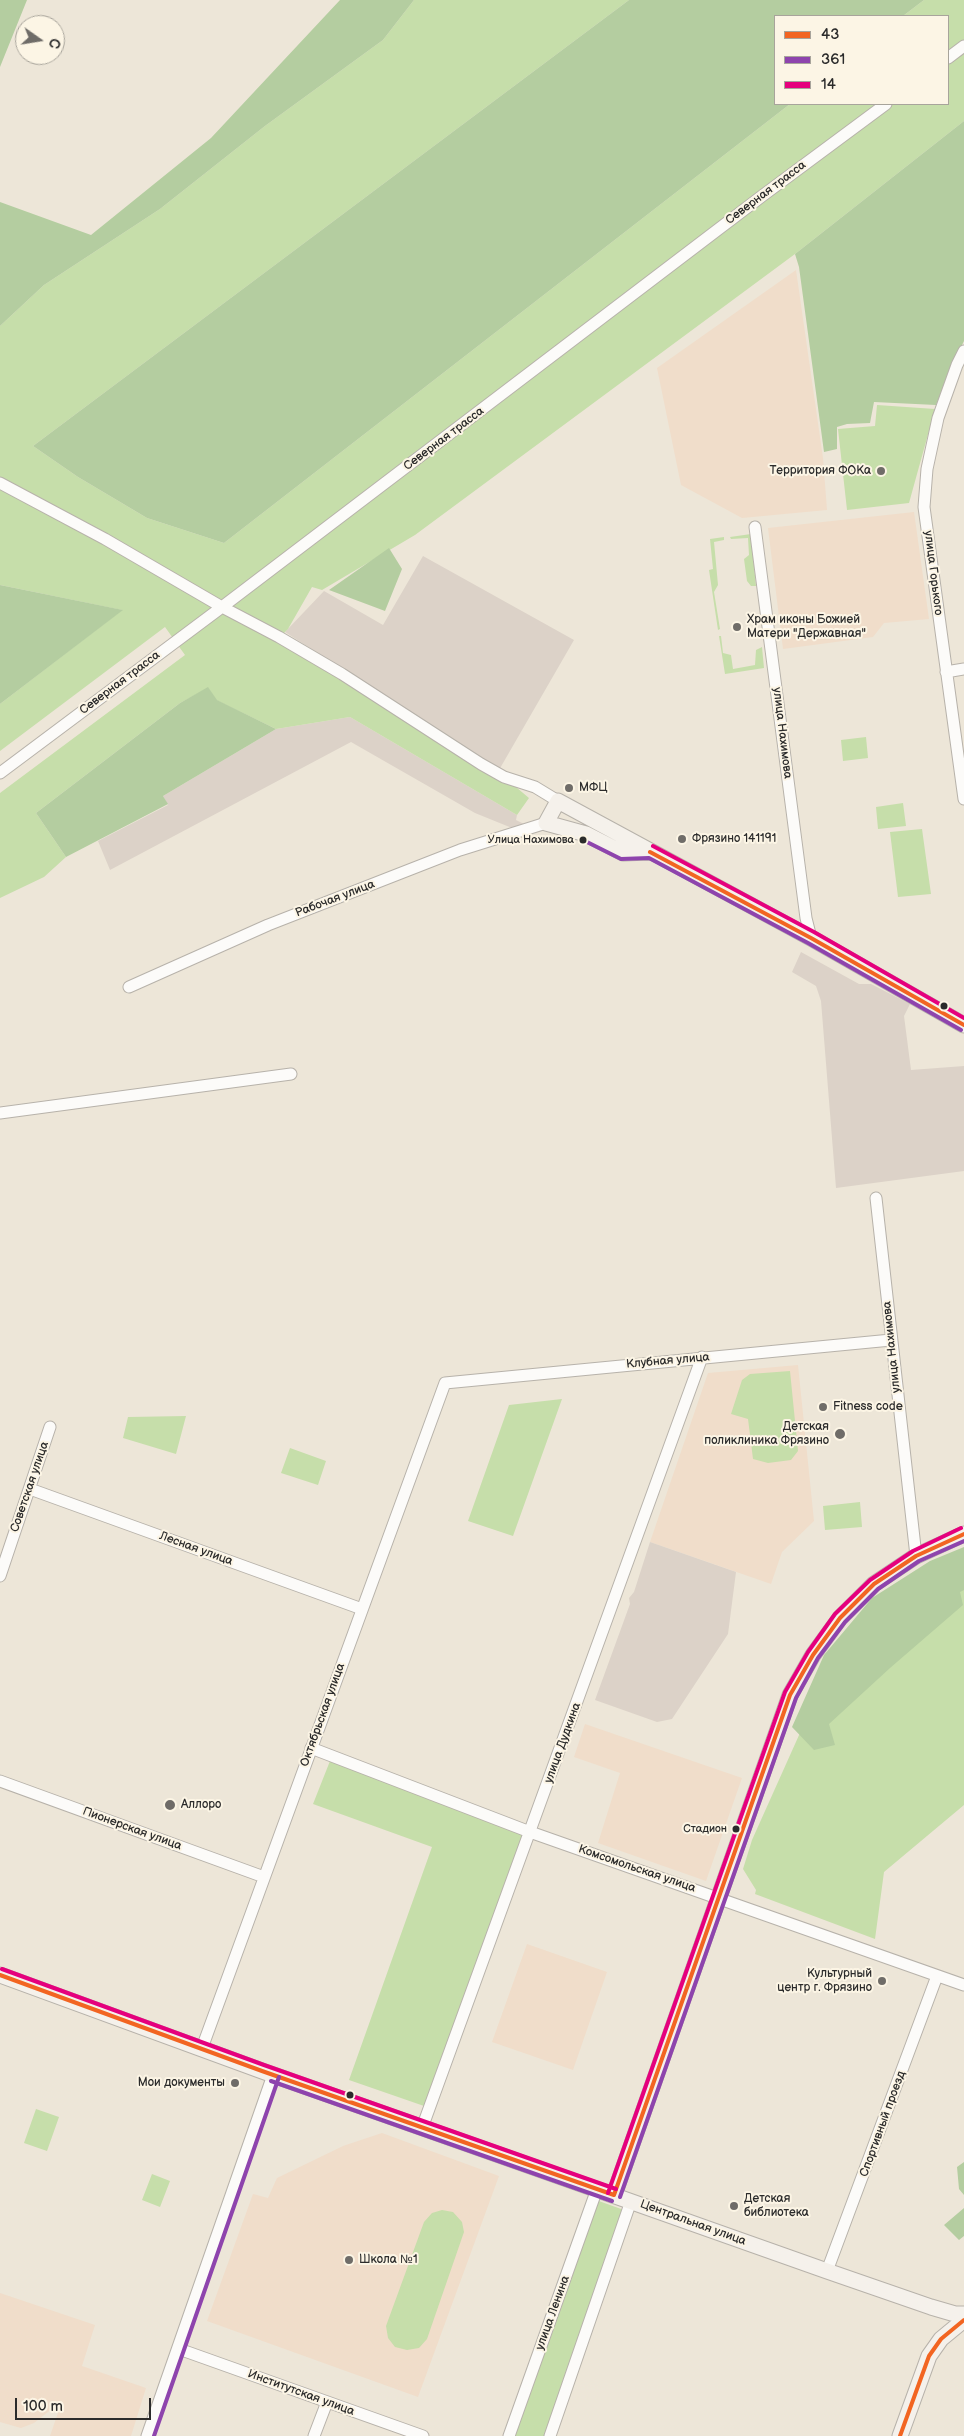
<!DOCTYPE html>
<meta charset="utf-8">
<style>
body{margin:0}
#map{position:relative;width:964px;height:2436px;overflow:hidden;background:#ede6d8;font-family:"Balsamiq Sans",sans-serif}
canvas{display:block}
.legend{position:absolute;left:774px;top:15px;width:175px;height:90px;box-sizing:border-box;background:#fcf5e5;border:1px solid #a8a49b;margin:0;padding:6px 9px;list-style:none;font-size:15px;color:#2b2b2b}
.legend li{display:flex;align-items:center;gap:10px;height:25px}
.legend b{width:25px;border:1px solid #a8a49b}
.north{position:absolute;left:15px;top:15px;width:50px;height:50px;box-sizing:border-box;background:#fcf5e5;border:1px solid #a8a49b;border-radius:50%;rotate:103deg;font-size:14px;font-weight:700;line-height:20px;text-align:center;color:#2b2b2b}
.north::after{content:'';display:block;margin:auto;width:18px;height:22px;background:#6f6c68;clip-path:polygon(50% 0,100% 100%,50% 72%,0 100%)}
.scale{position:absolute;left:15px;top:2398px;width:136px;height:22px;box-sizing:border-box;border:2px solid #2b2b2b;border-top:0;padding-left:6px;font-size:15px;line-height:18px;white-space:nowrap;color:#2b2b2b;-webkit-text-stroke:4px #fcf5e5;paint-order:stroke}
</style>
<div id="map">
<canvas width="964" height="2436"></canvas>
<ul class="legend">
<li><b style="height:6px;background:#f26522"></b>43</li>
<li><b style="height:6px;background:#8e44ad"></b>361</li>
<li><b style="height:6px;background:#e5007d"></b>14</li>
</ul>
<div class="north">С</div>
<div class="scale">100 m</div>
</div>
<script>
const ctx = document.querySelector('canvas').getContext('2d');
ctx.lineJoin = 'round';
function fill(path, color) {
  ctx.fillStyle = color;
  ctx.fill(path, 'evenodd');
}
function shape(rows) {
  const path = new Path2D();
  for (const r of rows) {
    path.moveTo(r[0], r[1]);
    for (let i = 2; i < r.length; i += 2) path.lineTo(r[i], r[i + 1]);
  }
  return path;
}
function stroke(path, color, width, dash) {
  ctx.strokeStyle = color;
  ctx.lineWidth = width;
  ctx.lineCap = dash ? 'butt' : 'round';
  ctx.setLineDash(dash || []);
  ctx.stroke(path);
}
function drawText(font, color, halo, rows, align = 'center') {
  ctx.font = font + ' "Balsamiq Sans",sans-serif';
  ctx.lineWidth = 4;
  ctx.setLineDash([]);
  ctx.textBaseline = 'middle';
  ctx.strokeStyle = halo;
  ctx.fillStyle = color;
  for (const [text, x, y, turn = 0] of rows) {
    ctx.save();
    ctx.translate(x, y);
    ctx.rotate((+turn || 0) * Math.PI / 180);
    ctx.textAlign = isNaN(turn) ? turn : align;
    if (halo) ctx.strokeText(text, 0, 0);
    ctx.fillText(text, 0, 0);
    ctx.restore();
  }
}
const built = shape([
 [796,270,823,458,827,510,742,518,681,485,657,368],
 [914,512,929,619,884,623,873,637,783,649,768,528],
 [798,1365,814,1521,782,1552,771,1584,650,1542,708,1373],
 [585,1724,742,1778,706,1881,598,1843,620,1773,574,1757],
 [527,1944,607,1972,573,2070,492,2042],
 [382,2133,499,2176,418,2397,207,2321,253,2194,268,2198,277,2178,343,2146],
 [0,2293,95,2325,82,2366,146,2388,131,2436,50,2436,62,2401,34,2423,21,2428,0,2422]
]);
const industrial = shape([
 [423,556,574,640,499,770,285,632,324,591,383,625],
 [350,717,517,815,516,820,524,824,512,828,475,813,351,742,110,870,98,841,168,805,163,796,276,729],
 [801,952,859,984,871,984,910,1004,904,1016,911,1070,964,1066,964,1171,836,1188,821,1001,816,986,792,972],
 [650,1542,736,1572,728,1634,672,1719,657,1722,595,1700,630,1604,629,1598,634,1592]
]);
const green = shape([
 [414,0,629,0,33,446,78,477,147,518,224,543,790,104,948,104,948,16,903,16,924,0,964,0,964,121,795,254,415,535,322,590,312,587,288,629,280,637,504,777,529,798,517,815,350,717,276,729,216,700,208,688,180,703,36,813,66,857,44,877,0,898,0,793,185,655,165,627,0,751,0,704,122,610,0,585,0,326,44,285,160,209,265,126,383,40],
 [877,405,935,409,909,503,847,510,838,429,875,426],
 [751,534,756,586,751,586,747,581,744,559,749,555,748,538,731,539,730,537],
 [724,537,724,540,714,542,718,585,714,592,720,629,718,630,709,570,713,569,710,539],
 [719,636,721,636,723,653,731,655,733,669,755,665,756,650,762,647,764,668,725,674],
 [866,737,868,758,843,761,841,740],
 [903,803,906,826,878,829,876,807],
 [922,829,931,894,898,897,890,832],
 [790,1371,798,1451,791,1460,768,1463,753,1459,748,1419,731,1414,742,1380,750,1374],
 [562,1399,513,1536,468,1521,509,1405],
 [186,1416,176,1454,123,1438,128,1417],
 [290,1448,326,1461,318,1485,281,1473],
 [860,1502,862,1527,825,1530,823,1506],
 [964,1562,964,1805,884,1872,875,1939,755,1894,756,1890,743,1869,752,1840,830,1666],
 [330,1761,524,1834,424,2106,349,2080,432,1847,313,1804],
 [36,2109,59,2117,47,2151,24,2143],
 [152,2174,170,2181,160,2207,142,2200],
 [596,2200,624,2210,544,2436,514,2436],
 [442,2210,453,2212,462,2222,464,2232,427,2339,419,2348,407,2350,395,2347,388,2338,386,2326,424,2222,432,2213]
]);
const forest = shape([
 [0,0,27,0,0,67],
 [340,0,414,0,383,40,265,126,160,209,44,285,0,326,0,202,91,235,211,138],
 [629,0,924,0,903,16,775,16,775,104,790,104,224,543,147,518,78,477,33,446],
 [964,121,964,341,953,363,936,405,874,402,870,423,847,424,837,427,837,449,824,452,799,267,795,254],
 [389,548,402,569,385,611,329,590],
 [0,585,123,610,0,704],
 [208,687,217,700,276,729,163,796,168,804,66,857,36,813,180,703],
 [964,1547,964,1590,960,1592,963,1605,890,1668,829,1724,835,1745,814,1750,792,1727,824,1655,872,1598,930,1561],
 [964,2162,964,2195,959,2189,957,2167],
 [964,2208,964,2236,959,2240,944,2225]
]);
const street = shape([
 [948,58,964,46],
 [964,351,957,365,938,418,927,469,924,507,964,799],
 [0,483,105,539,222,607,279,637,342,674,481,764,504,777,535,787,558,801],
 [755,527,806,918,811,938],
 [946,672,964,669],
 [0,773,222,607,762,196,886,104],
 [129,987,268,925,460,850,546,823],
 [0,1113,291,1074],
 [876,1198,916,1556],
 [30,1489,362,1609],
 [0,1576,50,1427],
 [311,1748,530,1832,964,1985],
 [0,1781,264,1877],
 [202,2048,445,1383,891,1340],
 [422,2128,702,1357],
 [827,2271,937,1976],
 [179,2349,423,2436],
 [147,2436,273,2075],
 [314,2436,327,2402],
 [509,2436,597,2189],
 [550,2436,631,2201]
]);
const secondary = shape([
 [650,852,623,853,586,834,546,823,558,801,811,938,964,1025],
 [0,1975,262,2071,827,2271,931,2307,955,2314,964,2314],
 [614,2195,790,1695,813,1655,840,1618,874,1584,916,1556,964,1534],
 [900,2436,929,2356,941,2339,964,2320]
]);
const bus1 = shape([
 [650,852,811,938,964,1025],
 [0,1975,262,2071,614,2195],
 [614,2195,790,1695,813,1655,840,1618,874,1584,916,1556,964,1534],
 [900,2436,929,2356,941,2339,964,2320]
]);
const bus2 = shape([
 [583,840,621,859,649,858,808,943,961,1030],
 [271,2081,612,2201],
 [620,2197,796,1698,818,1658,845,1622,878,1589,919,1561,964,1541],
 [154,2436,279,2077]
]);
const bus3 = shape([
 [653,846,814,932,964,1018],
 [2,1969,264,2065,616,2189],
 [608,2193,785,1692,808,1652,835,1614,870,1580,913,1551,961,1528]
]);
const markers = [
 [881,471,5,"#6f6c68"],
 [737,627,5,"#6f6c68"],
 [569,788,5,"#6f6c68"],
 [682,839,5,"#6f6c68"],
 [583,840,4.5,"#2b2b2b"],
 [944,1006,4.5,"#2b2b2b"],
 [823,1407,5,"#6f6c68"],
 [840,1434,6,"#6f6c68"],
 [170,1805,6,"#6f6c68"],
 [736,1829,4.5,"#2b2b2b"],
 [882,1981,5,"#6f6c68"],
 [235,2083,5,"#6f6c68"],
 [350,2095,4.5,"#2b2b2b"],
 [734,2206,5,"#6f6c68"],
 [349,2260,5,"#6f6c68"]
];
const busNames = [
 ["Улица Нахимова",574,840],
 ["Стадион",727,1829]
];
const streetNames = [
 ["Северная трасса",766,193,-37],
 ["Северная трасса",444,439,-37],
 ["улица Горького",933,573,83],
 ["Северная трасса",120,683,-37],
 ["улица Нахимова",782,733,83],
 ["Рабочая улица",335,899,-21],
 ["улица Нахимова",892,1347,-96],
 ["Клубная улица",668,1361,-5],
 ["Советская улица",30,1487,-71],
 ["Лесная улица",196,1549,20],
 ["Октябрьская улица",323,1715,-70],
 ["улица Дудкина",563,1743,-70],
 ["Пионерская улица",132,1829,20],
 ["Комсомольская улица",637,1869,19],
 ["Спортивный проезд",883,2124,-70],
 ["Центральная улица",693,2223,20],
 ["улица Ленина",553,2313,-70],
 ["Институтская улица",301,2393,20]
];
const poiNames = [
 ["Территория ФОКа",871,471,"right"],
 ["Храм иконы Божией",747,620],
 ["Матери \"Державная\"",747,634],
 ["МФЦ",579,788],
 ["Фрязино 141191",692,839],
 ["Fitness code",833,1407],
 ["Детская",829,1427,"right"],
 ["поликлиника Фрязино",829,1441,"right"],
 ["Аллоро",181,1805],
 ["Культурный",872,1974,"right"],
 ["центр г. Фрязино",872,1988,"right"],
 ["Мои документы",225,2083,"right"],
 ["Детская",744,2199],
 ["библиотека",744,2213],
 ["Школа №1",359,2260]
];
fill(built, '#f0ddca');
fill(industrial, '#dcd2c8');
fill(green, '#c6deaa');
fill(forest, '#b4cda0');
stroke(street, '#b7b2aa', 13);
stroke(secondary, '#b7b2aa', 17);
stroke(street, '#fcfbf9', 11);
stroke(secondary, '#f5f1eb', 15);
stroke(bus1, '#f26522', 4);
stroke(bus2, '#8e44ad', 4);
stroke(bus3, '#e5007d', 4);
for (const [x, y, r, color] of markers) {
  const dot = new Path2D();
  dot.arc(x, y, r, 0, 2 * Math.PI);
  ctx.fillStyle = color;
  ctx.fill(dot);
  stroke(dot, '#fcf5e5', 2);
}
drawText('11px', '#2b2b2b', '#fcf5e5', busNames, 'right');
drawText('12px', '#2b2b2b', '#fcf5e5', streetNames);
drawText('12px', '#2b2b2b', '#fcf5e5', poiNames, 'left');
</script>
